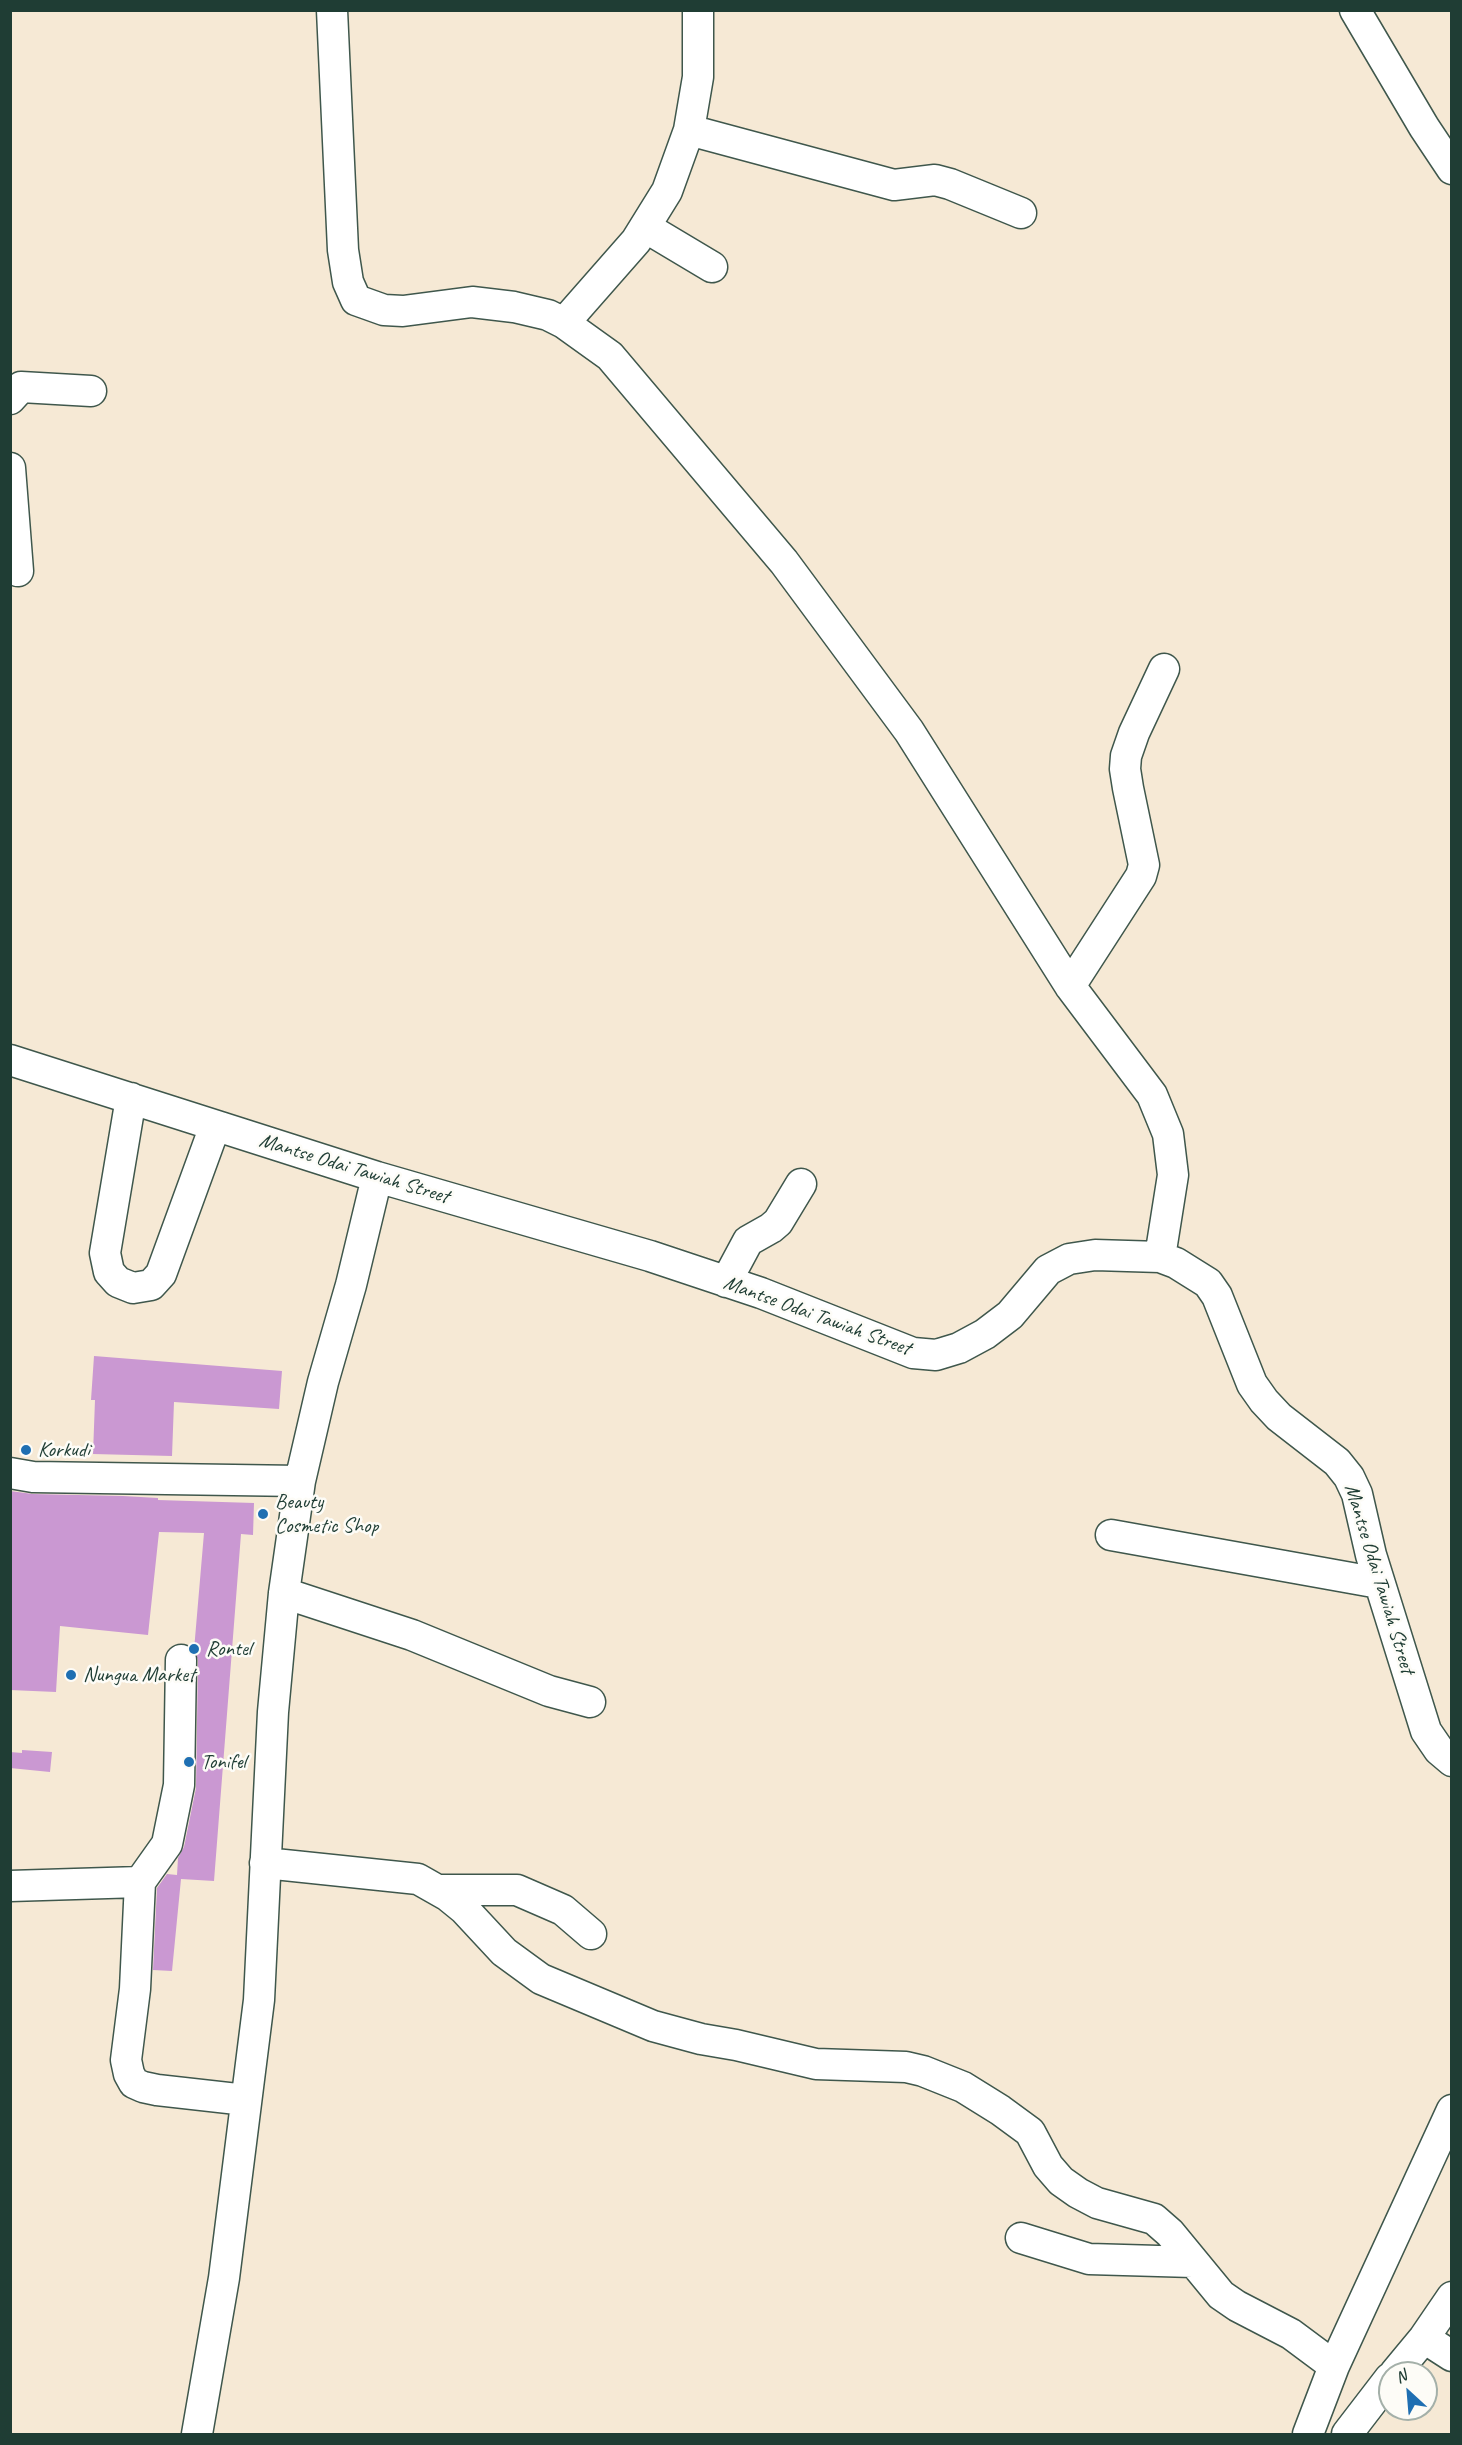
<!DOCTYPE html>
<style>
body{margin:0}
#map{position:relative;width:1462px;height:2445px;overflow:hidden;background:#f6e9d5;font-family:Caveat,sans-serif}
canvas{display:block}
.frame{position:absolute;inset:0;border:12px solid #1f3d34;pointer-events:none}
.north{position:absolute;left:1378px;top:2361px;width:60px;height:60px;box-sizing:border-box;background:#fdfcf7;border:2px solid #a4b0a9;border-radius:50%;rotate:334deg;font-size:16px;font-weight:700;line-height:24px;text-align:center;color:#1f3d34}
.north::after{content:'';display:block;margin:auto;width:21px;height:27px;background:#1f6fb2;clip-path:polygon(50% 0,100% 100%,50% 72%,0 100%)}
</style>
<div id="map">
<canvas width="1462" height="2445"></canvas>
<div class="frame"></div>
<div class="north">N</div>
</div>
<script>
const ctx = document.querySelector('canvas').getContext('2d');
ctx.lineJoin = 'round';
function fill(path, color) {
  ctx.fillStyle = color;
  ctx.fill(path, 'evenodd');
}
function shape(rows) {
  const path = new Path2D();
  for (const r of rows) {
    path.moveTo(r[0], r[1]);
    for (let i = 2; i < r.length; i += 2) path.lineTo(r[i], r[i + 1]);
  }
  return path;
}
function stroke(path, color, width, dash) {
  ctx.strokeStyle = color;
  ctx.lineWidth = width;
  ctx.lineCap = dash ? 'butt' : 'round';
  ctx.setLineDash(dash || []);
  ctx.stroke(path);
}
function drawText(font, color, halo, rows, align = 'center') {
  ctx.font = font + ' Caveat,sans-serif';
  ctx.lineWidth = 5;
  ctx.setLineDash([]);
  ctx.textBaseline = 'middle';
  ctx.strokeStyle = halo;
  ctx.fillStyle = color;
  for (const [text, x, y, turn = 0] of rows) {
    ctx.save();
    ctx.translate(x, y);
    ctx.rotate((+turn || 0) * Math.PI / 180);
    ctx.textAlign = isNaN(turn) ? turn : align;
    if (halo) ctx.strokeText(text, 0, 0);
    ctx.fillText(text, 0, 0);
    ctx.restore();
  }
}
const building = shape([
 [94,1356,282,1371,279,1409,174,1402,172,1456,93,1454,95,1400,91,1400],
 [10,1491,33,1494,123,1496,158,1498,158,1500,254,1503,253,1535,241,1534,214,1881,181,1879,172,1971,153,1970,157,1888,167,1874,177,1875,178,1858,184,1847,196,1788,198,1660,194,1650,204,1533,159,1532,148,1635,60,1626,56,1692,10,1690],
 [22,1750,52,1752,50,1772,10,1768,10,1752,22,1753]
]);
const minor = shape([
 [332,10,343,250,348,282,356,300,384,310,403,311,472,302,514,307,548,315,564,323,610,356,784,562,909,731,1070,986,1152,1095,1168,1134,1173,1175,1160,1257],
 [1355,10,1424,127,1452,169],
 [689,130,894,185,935,180,950,184,1021,213],
 [645,227,712,267],
 [564,323,636,241,667,191,689,130,698,77,698,10],
 [10,399,21,387,91,391],
 [10,468,18,571],
 [1070,986,1141,876,1144,865,1128,788,1125,769,1126,756,1134,733,1164,669],
 [10,1060,377,1177,650,1256,761,1293,913,1353,936,1355,959,1348,985,1334,1010,1315,1048,1270,1069,1259,1095,1255,1160,1257,1176,1263,1208,1283,1217,1296,1252,1384,1264,1401,1279,1417,1337,1462,1349,1477,1357,1494,1371,1555,1426,1731,1439,1750,1452,1761],
 [131,1098,105,1253,109,1272,118,1282,133,1288,151,1285,161,1274,215,1126],
 [726,1282,748,1241,771,1228,778,1222,801,1184],
 [10,1473,33,1477,300,1481],
 [1111,1535,1379,1583],
 [284,1593,412,1635,549,1691,590,1702],
 [181,1660,179,1785,167,1844,140,1882,135,1989,126,2060,129,2074,134,2083,143,2087,157,2090,246,2100],
 [265,1863,418,1879,448,1896,464,1909,504,1952,541,1979,653,2026,701,2039,736,2045,816,2064,906,2067,923,2071,963,2087,1000,2110,1030,2132,1048,2166,1061,2181,1078,2193,1097,2203,1154,2219,1170,2233,1221,2295,1237,2306,1291,2334,1334,2366],
 [10,1886,140,1882],
 [440,1890,517,1890,563,1910,591,1934],
 [1021,2238,1089,2259,1193,2262],
 [1424,2338,1452,2356],
 [1395,2373,1424,2338,1452,2297],
 [197,2434,224,2278,259,2000,273,1712,284,1593,300,1481,323,1382,351,1285,377,1177],
 [1308,2434,1334,2366,1452,2110],
 [1347,2434,1390,2378]
]);
const markers = [
 [26,1450,6,"#1f6fb2"],
 [263,1514,6,"#1f6fb2"],
 [194,1649,6,"#1f6fb2"],
 [71,1675,6,"#1f6fb2"],
 [189,1762,6,"#1f6fb2"]
];
const streetNames = [
 ["Mantse Odai Tawiah Street",354,1169,17],
 ["Mantse Odai Tawiah Street",817,1316,20],
 ["Mantse Odai Tawiah Street",1379,1579,73]
];
const poiNames = [
 ["Korkudi",38,1450],
 ["Beauty",275,1502],
 ["Cosmetic Shop",275,1526],
 ["Rontel",206,1649],
 ["Nungua Market",83,1675],
 ["Tonifel",201,1762]
];
fill(building, '#ca98d2');
stroke(minor, '#3f574c', 33);
stroke(minor, '#fff', 30);
for (const [x, y, r, color] of markers) {
  const dot = new Path2D();
  dot.arc(x, y, r, 0, 2 * Math.PI);
  ctx.fillStyle = color;
  ctx.fill(dot);
  stroke(dot, '#fdfcf7', 2);
}
drawText('21px', '#1f3d34', '#fdfcf7', streetNames);
drawText('21px', '#1f3d34', '#fdfcf7', poiNames, 'left');
</script>
